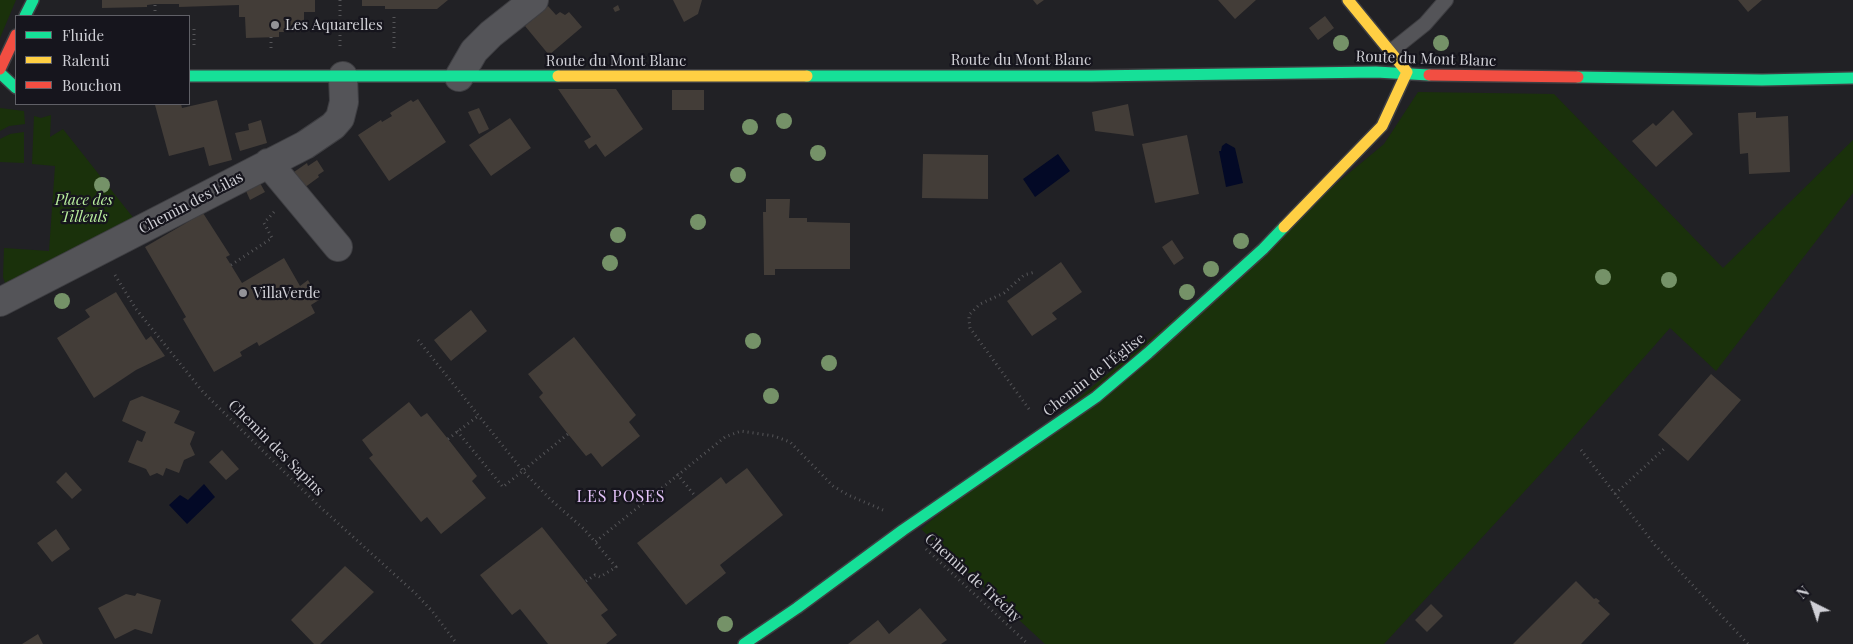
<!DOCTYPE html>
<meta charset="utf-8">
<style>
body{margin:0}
#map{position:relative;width:1853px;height:644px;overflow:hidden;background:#212125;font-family:"Playfair Display",serif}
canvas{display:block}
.legend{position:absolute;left:15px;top:15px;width:175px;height:90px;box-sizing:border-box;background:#16151d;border:1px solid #606067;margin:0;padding:6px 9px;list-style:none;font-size:15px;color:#d0d0d6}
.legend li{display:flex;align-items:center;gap:10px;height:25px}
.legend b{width:25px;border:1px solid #606067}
.north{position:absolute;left:1788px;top:579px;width:50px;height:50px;-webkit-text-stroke:4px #16151d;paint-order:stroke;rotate:319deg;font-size:14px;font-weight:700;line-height:20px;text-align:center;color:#d0d0d6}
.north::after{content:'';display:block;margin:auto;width:18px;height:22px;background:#d0d0d6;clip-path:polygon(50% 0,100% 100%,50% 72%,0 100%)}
</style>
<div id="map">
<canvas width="1853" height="644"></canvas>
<ul class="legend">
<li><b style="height:6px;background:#16e098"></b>Fluide</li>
<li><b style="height:6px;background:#ffcf43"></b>Ralenti</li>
<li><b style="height:6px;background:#f24e42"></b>Bouchon</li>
</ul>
<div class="north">N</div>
</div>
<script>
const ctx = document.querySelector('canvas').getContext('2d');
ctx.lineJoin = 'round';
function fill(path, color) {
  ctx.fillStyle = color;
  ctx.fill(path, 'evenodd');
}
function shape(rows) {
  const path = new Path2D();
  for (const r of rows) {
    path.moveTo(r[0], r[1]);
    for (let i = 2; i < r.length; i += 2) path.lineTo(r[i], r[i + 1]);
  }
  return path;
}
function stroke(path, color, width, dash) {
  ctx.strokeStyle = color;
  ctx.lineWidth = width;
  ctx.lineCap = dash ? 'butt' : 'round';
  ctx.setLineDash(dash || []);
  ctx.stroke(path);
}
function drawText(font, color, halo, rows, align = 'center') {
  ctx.font = font + ' "Playfair Display",serif';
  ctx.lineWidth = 4.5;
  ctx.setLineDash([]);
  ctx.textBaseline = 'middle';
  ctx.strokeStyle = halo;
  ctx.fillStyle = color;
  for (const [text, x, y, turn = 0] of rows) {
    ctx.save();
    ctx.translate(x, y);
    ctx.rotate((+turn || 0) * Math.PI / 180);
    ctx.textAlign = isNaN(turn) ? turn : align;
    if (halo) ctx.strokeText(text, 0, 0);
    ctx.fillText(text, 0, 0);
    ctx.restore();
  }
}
const green = shape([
 [0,0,16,0,0,38],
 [1418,92,1554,94,1723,268,1853,140,1853,193,1716,371,1670,328,1558,455,1384,644,1045,644,921,529,1384,144],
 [0,108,24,111,25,124,9,126,0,131],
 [51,115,50,137,63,129,135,220,11,285,5,283,3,277,4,248,49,251,55,166,32,164,34,116,41,118],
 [24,132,24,163,0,162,0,139,10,134]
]);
const water = shape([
 [1226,143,1235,148,1243,183,1226,187,1219,151,1221,151,1222,146],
 [1058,154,1070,171,1035,197,1023,179],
 [204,484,215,497,187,524,169,505,180,495,188,500]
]);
const building = shape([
 [102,0,315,0,315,12,304,12,304,32,279,32,279,37,246,38,245,17,239,17,239,5,179,7,179,4,155,4,147,5,147,7,102,8],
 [362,0,448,0,437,9,385,9,385,6,362,6],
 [673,0,702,0,698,14,684,22],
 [1033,0,1044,0,1037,5],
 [1218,0,1256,0,1235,19],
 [1738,0,1762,0,1748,12],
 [618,5,620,10,615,12,613,8],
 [548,6,556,15,560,12,565,15,569,12,582,27,549,55,525,26],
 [1325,16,1334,28,1318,40,1309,28],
 [558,89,616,89,643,129,605,157,596,144,589,149,584,141,591,137],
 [672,90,704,90,704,110,672,110],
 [418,99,446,142,389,181,358,135,381,120,382,122,392,116,390,113,411,100,413,102],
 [217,100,232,160,209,166,204,147,169,156,155,105,181,104,182,108],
 [1128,104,1134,136,1095,131,1092,112],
 [479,108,489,129,479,134,468,112],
 [1673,110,1693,134,1656,167,1632,141,1653,123,1656,126],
 [1756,112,1756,118,1788,116,1790,172,1749,174,1748,153,1740,154,1738,113],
 [510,118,531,148,491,176,469,145],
 [261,120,267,143,240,151,235,133,249,130,248,124],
 [1187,135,1199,194,1155,203,1142,144],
 [923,154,988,155,988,199,922,198],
 [317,160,324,171,318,175,319,177,304,188,294,172,307,163,308,166],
 [260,183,265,192,250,200,246,191],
 [766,199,790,199,789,218,807,218,807,222,850,223,850,269,775,269,775,275,764,275,763,212,766,212],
 [203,213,230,255,226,257,242,283,284,258,300,286,308,280,319,300,311,305,315,313,259,346,257,342,240,352,242,356,214,372,183,319,186,317,145,247],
 [1172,240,1184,258,1174,265,1162,247],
 [1061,262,1082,292,1052,313,1057,319,1032,336,1007,301],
 [116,292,146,340,151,336,165,356,136,370,94,398,57,338,90,317,85,310],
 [471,310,487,331,451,361,434,340],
 [574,337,636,415,629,422,640,436,602,467,591,453,586,456,568,434,539,397,543,393,528,374],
 [1711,374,1741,400,1688,461,1658,435],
 [142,396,180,411,174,423,195,432,190,444,195,455,184,460,179,473,166,468,163,476,157,473,150,476,146,469,128,462,137,440,142,442,146,432,122,421,130,401],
 [409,402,421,417,427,413,448,439,477,476,472,481,486,498,441,534,427,517,421,522,369,458,373,455,362,440],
 [222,450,239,469,226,480,209,462],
 [747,468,783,515,720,565,726,573,686,605,637,543,721,477,726,484],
 [66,472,82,490,72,499,56,482],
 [542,527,608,610,601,615,617,635,606,644,548,644,520,609,512,615,480,575],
 [56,529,70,549,52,562,37,543],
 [345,566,374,592,320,644,314,644,291,620],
 [1576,581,1594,599,1596,598,1600,601,1598,603,1610,614,1581,644,1513,644],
 [137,593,161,600,152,634,135,629,115,639,98,608,126,594,135,596],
 [1431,604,1443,616,1427,632,1415,620],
 [920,608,947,640,941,644,848,644,878,620,889,634],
 [38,634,43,644,22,644]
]);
const path = shape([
 [340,0,340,48],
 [155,16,155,4],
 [189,29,194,29,194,48],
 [271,37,271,49],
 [394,48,394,16],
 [231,265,272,238,264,223,274,212],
 [115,275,136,309,203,392,319,506,415,593,432,611,457,644],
 [418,340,523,471,551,500,584,529,595,542,725,437,741,431,774,436,790,442,833,486,848,495,883,510],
 [1029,409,970,328,969,320,969,315,980,304,1004,293,1024,275,1035,272],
 [457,431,503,487,568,434],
 [448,439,478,416],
 [1581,450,1655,545,1748,644],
 [677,474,696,497],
 [1615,494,1665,448],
 [926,549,1028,644],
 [586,581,595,575,600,577,616,567,595,542]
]);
const lane = shape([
 [1390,52,1425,24,1446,0]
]);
const street = shape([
 [459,77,474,51,491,34,534,0],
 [268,163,338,247],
 [0,302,305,145,333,126,340,118,344,102,343,76]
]);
const fast = shape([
 [25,16,33,0],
 [0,73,16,88],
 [189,76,558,76],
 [807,76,1091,76,1376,72,1429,75],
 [1578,77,1762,80,1853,78],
 [744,644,797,608,903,530,1096,397,1148,353,1263,249,1284,227]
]);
const slow = shape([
 [558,76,807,76],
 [1284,227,1382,126,1407,72,1348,0]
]);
const jam = shape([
 [0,69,16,35],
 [1429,75,1578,77]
]);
const trees = [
 [1341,43],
 [1441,43],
 [784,121],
 [750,127],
 [818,153],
 [738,175],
 [102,185],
 [698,222],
 [618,235],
 [1241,241],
 [610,263],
 [1211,269],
 [1603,277],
 [1669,280],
 [1187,292],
 [62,301],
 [753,341],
 [829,363],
 [771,396],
 [725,624]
];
const markers = [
 [275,25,5,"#939398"],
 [243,293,5,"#939398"]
];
const poiNames = [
 ["Les Aquarelles",285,25],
 ["VillaVerde",253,293]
];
const streetNames = [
 ["Route du Mont Blanc",1426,59,2],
 ["Route du Mont Blanc",1021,60],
 ["Route du Mont Blanc",616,61],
 ["Chemin des Lilas",191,203,-28],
 ["Chemin de l'Église",1094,375,-38],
 ["Chemin des Sapins",276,448,45],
 ["Chemin de Tréchy",973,578,42]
];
const parkNames = [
 ["Place des",84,200],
 ["Tilleuls",84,217]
];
const neighbourhoodNames = [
 ["LES POSES",621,497]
];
fill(green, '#1a310b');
fill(water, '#030926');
fill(building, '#433d38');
stroke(lane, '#3e3e42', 16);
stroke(street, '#3e3e42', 30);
stroke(fast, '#3e3e42', 14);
stroke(slow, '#3e3e42', 14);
stroke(jam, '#3e3e42', 14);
stroke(path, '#555558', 3, [1, 4]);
stroke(lane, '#545458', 14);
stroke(street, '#545458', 28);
stroke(fast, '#16e098', 11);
stroke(slow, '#ffcf43', 11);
stroke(jam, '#f24e42', 11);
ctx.fillStyle = '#759268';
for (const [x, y] of trees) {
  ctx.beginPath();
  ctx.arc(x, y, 8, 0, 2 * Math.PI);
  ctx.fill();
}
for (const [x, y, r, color] of markers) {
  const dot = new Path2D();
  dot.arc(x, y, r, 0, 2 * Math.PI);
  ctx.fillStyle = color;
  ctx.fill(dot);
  stroke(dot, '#16151d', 2);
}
drawText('15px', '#d0d0d6', '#16151d', poiNames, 'left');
drawText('15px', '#d0d0d6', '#16151d', streetNames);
drawText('italic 15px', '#b9ef9e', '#16151d', parkNames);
ctx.letterSpacing = '1px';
drawText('16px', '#e4c3f9', '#16151d', neighbourhoodNames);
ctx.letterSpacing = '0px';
</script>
